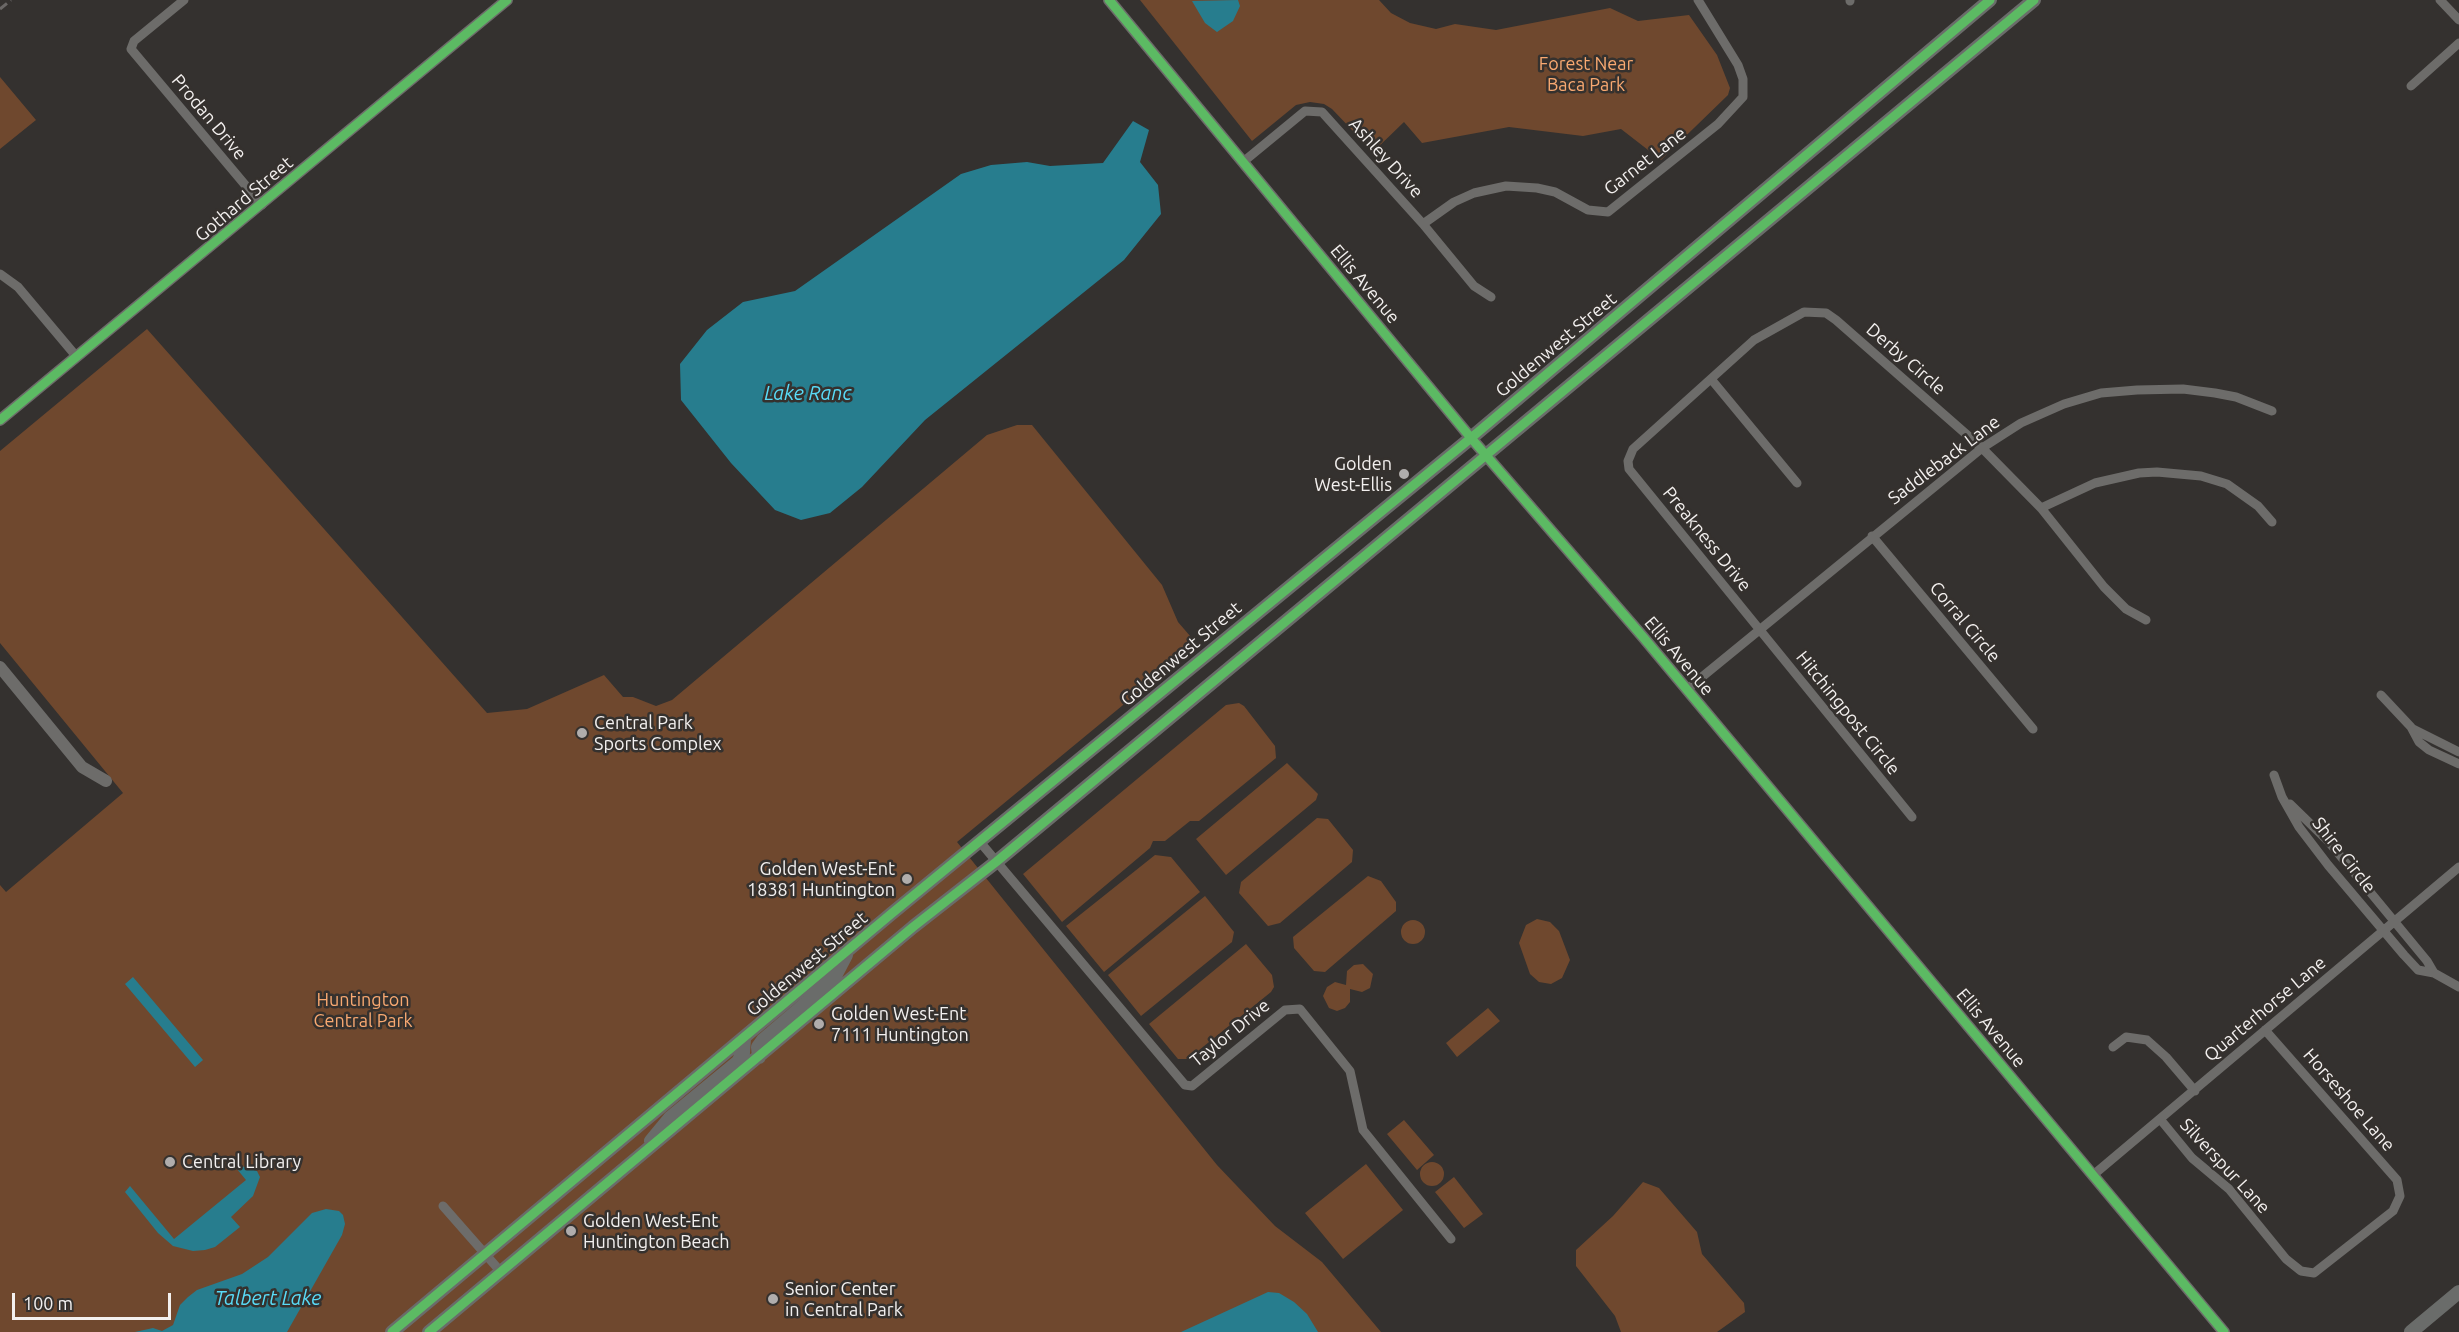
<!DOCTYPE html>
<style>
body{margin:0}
#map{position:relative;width:2459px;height:1332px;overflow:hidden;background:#34312f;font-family:Ubuntu,sans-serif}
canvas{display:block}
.scale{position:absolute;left:12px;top:1293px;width:159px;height:27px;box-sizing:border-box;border:3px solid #f3f0ef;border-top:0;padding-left:8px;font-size:18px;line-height:21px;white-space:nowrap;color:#f3f0ef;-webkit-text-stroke:4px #35312e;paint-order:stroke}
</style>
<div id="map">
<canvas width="2459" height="1332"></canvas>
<div class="scale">100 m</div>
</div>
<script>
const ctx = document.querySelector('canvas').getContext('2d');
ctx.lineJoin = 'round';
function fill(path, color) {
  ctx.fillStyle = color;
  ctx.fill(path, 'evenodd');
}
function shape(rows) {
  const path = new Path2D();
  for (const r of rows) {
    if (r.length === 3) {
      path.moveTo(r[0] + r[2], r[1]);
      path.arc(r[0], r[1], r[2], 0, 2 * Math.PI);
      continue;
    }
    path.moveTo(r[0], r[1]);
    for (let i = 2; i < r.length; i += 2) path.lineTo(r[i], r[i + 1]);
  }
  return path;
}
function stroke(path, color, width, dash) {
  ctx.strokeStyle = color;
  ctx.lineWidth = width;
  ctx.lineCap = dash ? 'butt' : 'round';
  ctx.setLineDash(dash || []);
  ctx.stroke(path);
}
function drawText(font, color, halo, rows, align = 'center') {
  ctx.font = font + ' Ubuntu,sans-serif';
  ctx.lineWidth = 5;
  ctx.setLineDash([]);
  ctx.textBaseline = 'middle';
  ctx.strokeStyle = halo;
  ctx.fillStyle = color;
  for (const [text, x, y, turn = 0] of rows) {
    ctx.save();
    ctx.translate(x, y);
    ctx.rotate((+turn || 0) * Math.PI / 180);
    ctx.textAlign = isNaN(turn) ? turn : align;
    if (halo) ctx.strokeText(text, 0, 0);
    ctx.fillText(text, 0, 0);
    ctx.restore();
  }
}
const green = shape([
 [1140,0,1379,0,1391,13,1410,23,1436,29,1455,24,1496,30,1610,8,1638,21,1689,15,1717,55,1730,88,1728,95,1661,160,1621,129,1583,136,1509,127,1422,143,1404,122,1373,152,1332,109,1324,104,1310,102,1296,105,1252,141],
 [0,77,36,120,0,149],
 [147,329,487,713,527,709,604,675,623,697,633,697,656,706,672,700,987,435,1017,425,1032,425,1162,585,1178,622,1197,644,957,842,1217,1165,1275,1226,1322,1262,1381,1332,0,1332,0,885,6,892,123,793,0,643,0,451],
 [1239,703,1244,706,1275,746,1276,758,1199,821,1190,821,1165,841,1153,841,1150,848,1062,922,1023,874,1226,705],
 [1287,763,1318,794,1316,800,1226,875,1196,839],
 [1317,818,1328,819,1353,850,1352,862,1280,923,1268,926,1239,893,1241,882],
 [1155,855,1171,857,1200,892,1104,972,1066,926],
 [1368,876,1381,881,1396,902,1396,911,1325,972,1314,971,1294,948,1293,937],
 [1205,896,1234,932,1232,942,1141,1016,1108,975],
 [1537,919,1550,922,1559,931,1570,960,1562,978,1551,984,1539,982,1530,974,1519,943,1526,925],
 [1413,932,12],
 [1246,944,1272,975,1274,987,1271,992,1188,1059,1178,1059,1149,1024],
 [1363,964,1373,974,1370,988,1362,992,1350,989,1350,1002,1345,1008,1337,1011,1329,1008,1323,996,1327,987,1335,982,1346,985,1347,971,1354,965],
 [1488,1008,1500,1021,1457,1057,1446,1043],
 [1404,1120,1434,1155,1417,1170,1387,1134],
 [1432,1174,12],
 [1366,1164,1403,1210,1343,1259,1305,1213],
 [1454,1177,1483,1214,1464,1228,1435,1192],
 [1643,1182,1659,1188,1697,1232,1702,1254,1744,1303,1745,1312,1717,1332,1621,1332,1615,1316,1576,1266,1576,1250,1613,1216]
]);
const water = shape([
 [1238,0,1240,6,1233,21,1217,32,1205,23,1192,1],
 [1133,121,1149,130,1140,162,1158,185,1161,214,1124,260,925,420,862,487,830,513,801,520,775,510,731,463,681,400,680,364,707,330,743,302,795,291,961,174,991,165,1027,162,1050,166,1103,163],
 [133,977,203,1060,195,1067,125,984],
 [232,1163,257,1171,260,1177,253,1196,231,1217,240,1227,215,1247,205,1250,193,1251,173,1246,158,1233,125,1192,130,1186,174,1239,246,1180],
 [326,1209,339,1211,343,1215,345,1224,342,1235,287,1332,135,1332,153,1328,162,1331,173,1325,180,1305,188,1297,197,1290,242,1274,268,1257,312,1213],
 [1268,1292,1279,1293,1294,1302,1307,1314,1318,1332,1181,1332]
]);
const minor = shape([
 [184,0,134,41,131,49,262,205],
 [1850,0,1850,1],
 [2440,0,2459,20],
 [2411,86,2459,43],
 [1243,162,1305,111,1322,112,1423,224,1474,286,1491,297],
 [1423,224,1454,202,1474,193,1506,186,1537,188,1555,192,1588,210,1608,212,1718,124,1743,97,1743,79,1738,65,1698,0],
 [0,274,18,287,76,356],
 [1711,379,1797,483],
 [2041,508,2095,483,2139,473,2157,472,2201,476,2227,484,2258,506,2272,522],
 [1872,536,2033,729],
 [1686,690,1982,448,2021,423,2064,404,2101,393,2137,390,2183,389,2215,393,2236,397,2272,411],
 [2381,695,2411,727,2419,742,2429,750,2459,764],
 [2413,729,2459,752],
 [2274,775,2282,797,2299,827,2328,865,2404,955,2418,970,2434,973,2459,987],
 [2290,804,2328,841,2427,961,2434,973],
 [1912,817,1629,469,1628,461,1633,449,1754,340,1804,312,1826,313,1836,320,1982,448,2041,508,2104,587,2126,609,2146,620],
 [980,842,1185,1085,1192,1086,1285,1010,1300,1009,1350,1071,1363,1130,1451,1239],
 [2113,1047,2126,1037,2147,1040,2166,1057,2195,1091],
 [2160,1119,2192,1158,2229,1189,2286,1259,2301,1271,2314,1273,2393,1211,2400,1196,2397,1180,2265,1030],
 [2092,1176,2459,867],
 [443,1206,501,1272]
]);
const tertiary = shape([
 [1109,0,1471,438,1643,637,2224,1332],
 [0,420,507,0],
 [0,667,82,767,106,781]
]);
const secondary = shape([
 [759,1057,758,1047,763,1040,824,988,835,976,846,955],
 [651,1141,670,1118,738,1062,743,1053,744,1039],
 [392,1332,891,914,1471,438,1990,0],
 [429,1332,913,927,996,862,2034,0],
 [2411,1332,2459,1292]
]);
const rail = shape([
 [0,9,11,0]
]);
const cycleway = shape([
 [1109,0,1471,438,1643,637,2224,1332],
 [0,420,507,0],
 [392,1332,891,914,1471,438,1990,0],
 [429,1332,913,927,996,862,2034,0]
]);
const markers = [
 [1404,474,6,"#b0adac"],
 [582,733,6,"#b0adac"],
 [907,879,6,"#b0adac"],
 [819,1024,6,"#b0adac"],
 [170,1162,6,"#b0adac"],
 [571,1231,6,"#b0adac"],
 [773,1299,6,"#b0adac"]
];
const parkNames = [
 ["Forest Near",1586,64],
 ["Baca Park",1586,85],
 ["Huntington",363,1000],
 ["Central Park",363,1021]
];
const streetNames = [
 ["Prodan Drive",209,117,50],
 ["Ashley Drive",1386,158,48],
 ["Garnet Lane",1645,161,-38],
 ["Gothard Street",244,199,-40],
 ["Ellis Avenue",1365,284,50],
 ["Goldenwest Street",1556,345,-40],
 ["Derby Circle",1906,359,41],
 ["Saddleback Lane",1944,460,-37],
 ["Preakness Drive",1707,539,51],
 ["Corral Circle",1965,622,50],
 ["Goldenwest Street",1181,654,-40],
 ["Ellis Avenue",1679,656,50],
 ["Hitchingpost Circle",1848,713,51],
 ["Shire Circle",2344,855,52],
 ["Goldenwest Street",807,964,-40],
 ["Quarterhorse Lane",2265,1009,-40],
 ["Ellis Avenue",1991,1028,50],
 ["Taylor Drive",1230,1033,-39],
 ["Horseshoe Lane",2349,1100,49],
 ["Silverspur Lane",2225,1166,47]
];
const poiNames = [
 ["Golden",1392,464,"right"],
 ["West-Ellis",1392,485,"right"],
 ["Central Park",594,723],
 ["Sports Complex",594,744],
 ["Golden West-Ent",895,869,"right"],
 ["18381 Huntington",895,890,"right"],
 ["Golden West-Ent",831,1014],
 ["7111 Huntington",831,1035],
 ["Central Library",182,1162],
 ["Golden West-Ent",583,1221],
 ["Huntington Beach",583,1242],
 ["Senior Center",785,1289],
 ["in Central Park",785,1310]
];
const waterNames = [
 ["Lake Ranc",808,393],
 ["Talbert Lake",268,1298]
];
fill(green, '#6f482e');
fill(water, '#277d8e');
stroke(minor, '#6d6c6a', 9);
stroke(tertiary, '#6d6c6a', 12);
stroke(secondary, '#6a6c6a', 14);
stroke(rail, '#6a6766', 3, [9, 4.5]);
stroke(cycleway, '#5cba63', 9);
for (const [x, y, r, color] of markers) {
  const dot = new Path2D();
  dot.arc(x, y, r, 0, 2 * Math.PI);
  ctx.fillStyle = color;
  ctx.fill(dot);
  stroke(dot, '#35312e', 2);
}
drawText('18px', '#f9a971', '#35312e', parkNames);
drawText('18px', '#f3f0ef', '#35312e', streetNames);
drawText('18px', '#f3f0ef', '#35312e', poiNames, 'left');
drawText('italic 20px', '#59dbf7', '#35312e', waterNames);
</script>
